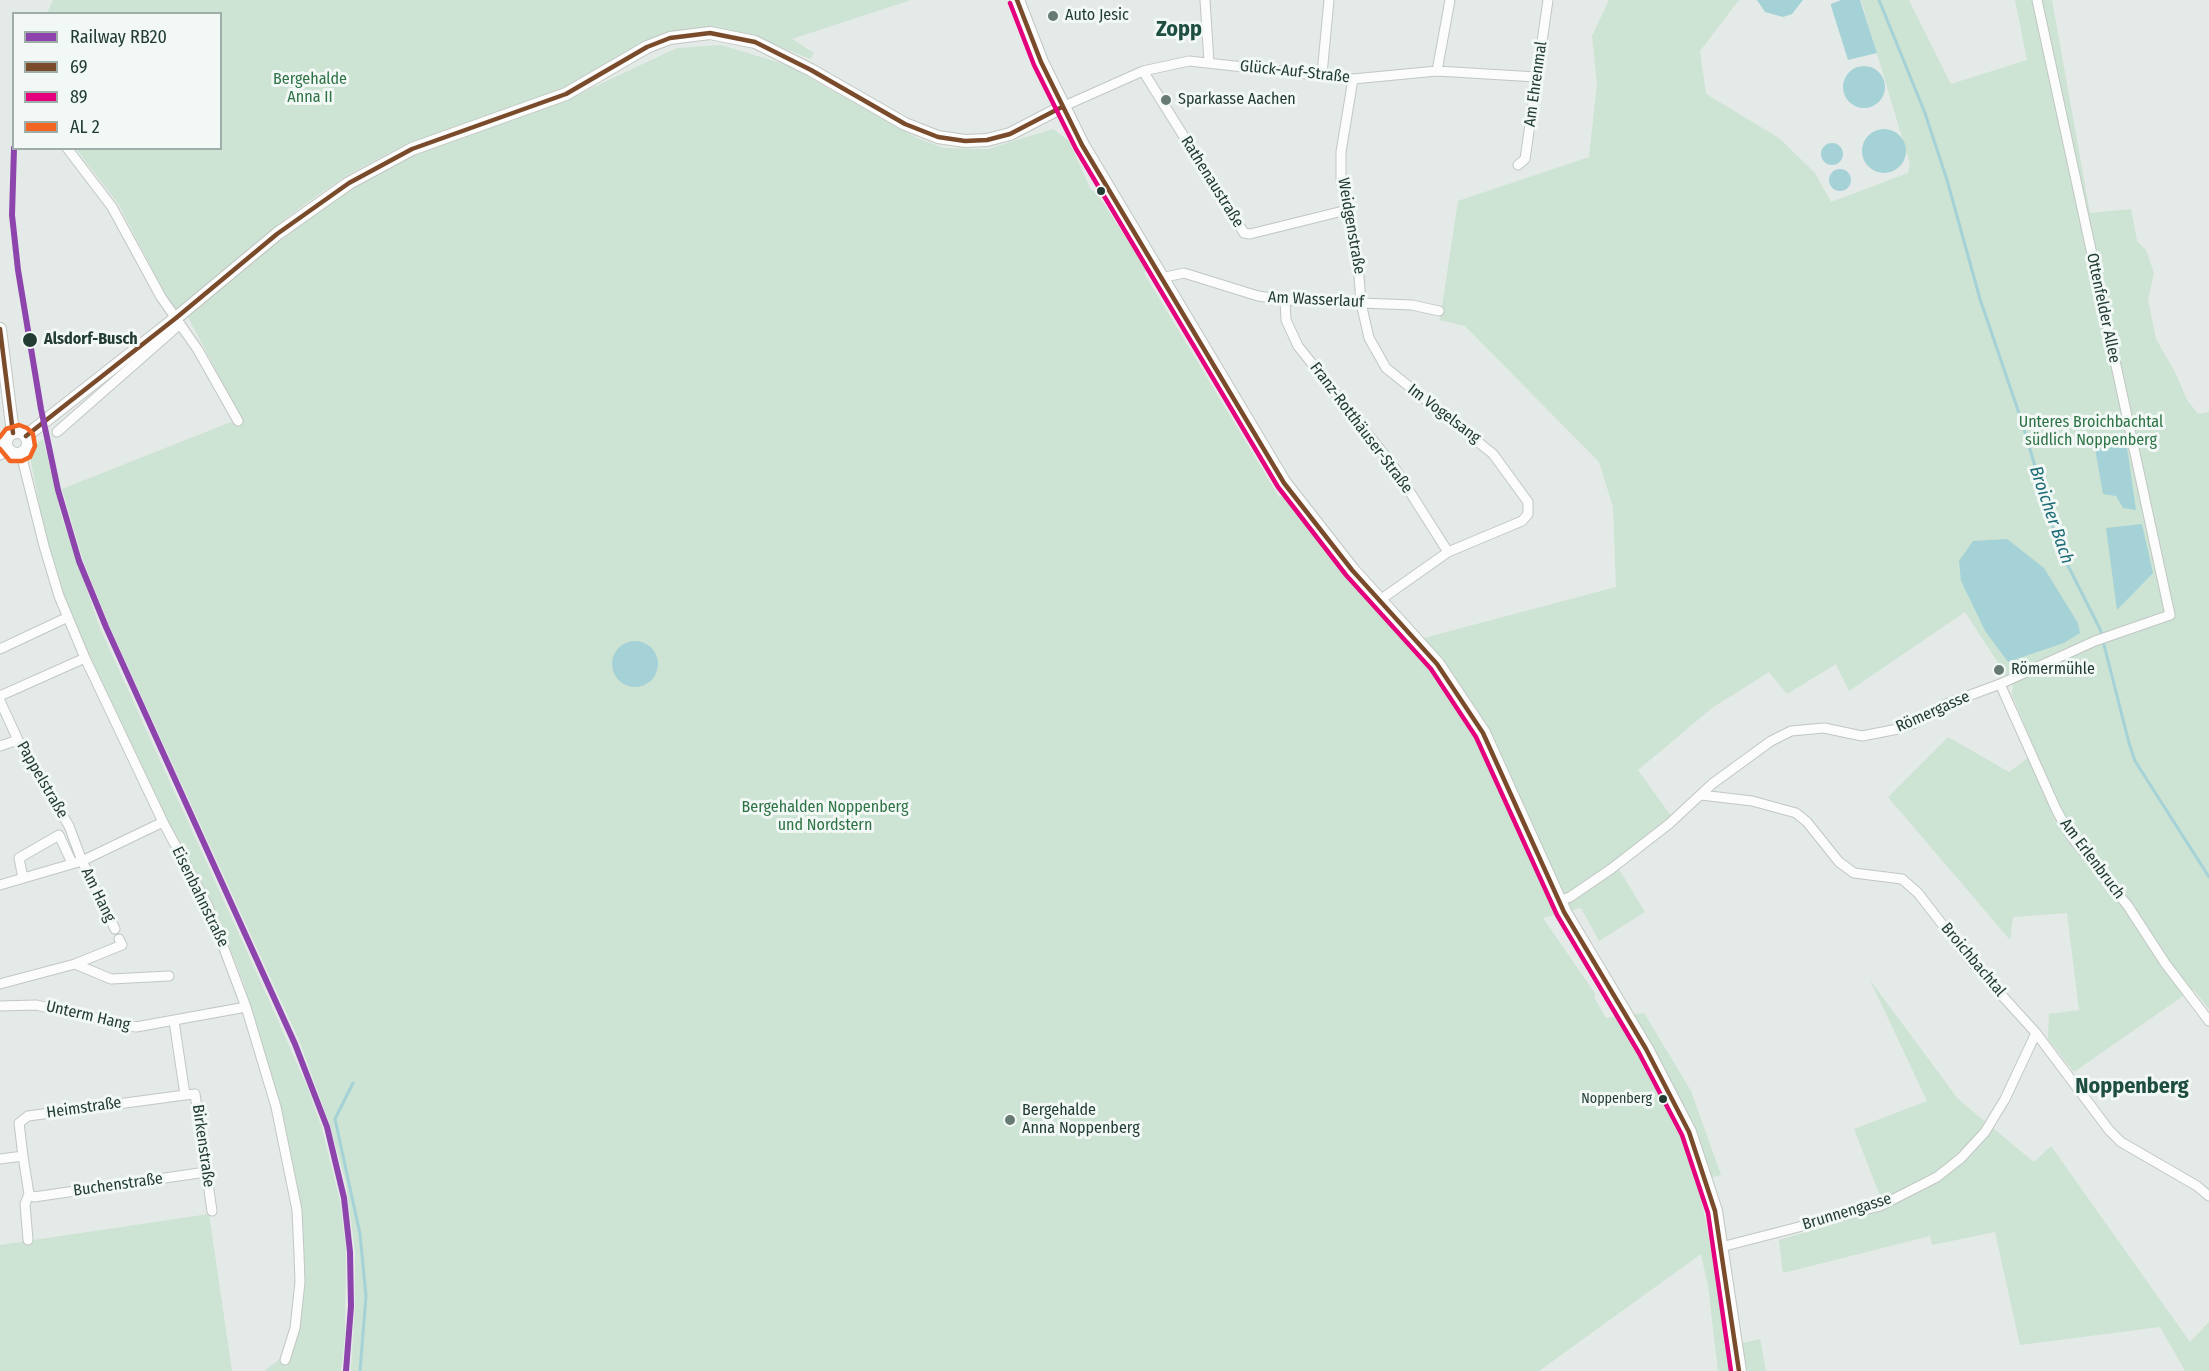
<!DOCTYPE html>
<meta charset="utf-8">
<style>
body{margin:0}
#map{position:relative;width:2209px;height:1371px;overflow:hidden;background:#e4eae7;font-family:"Fira Sans Condensed",sans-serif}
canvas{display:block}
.legend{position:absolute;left:12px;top:12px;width:210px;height:138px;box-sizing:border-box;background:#f2f8f5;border:2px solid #9fada8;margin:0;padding:8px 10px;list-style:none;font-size:18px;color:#223c34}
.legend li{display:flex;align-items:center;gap:12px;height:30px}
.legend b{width:30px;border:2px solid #9fada8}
</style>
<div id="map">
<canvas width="2209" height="1371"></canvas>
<ul class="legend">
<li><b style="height:8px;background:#8e44ad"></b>Railway RB20</li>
<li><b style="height:8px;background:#7a4b2a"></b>69</li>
<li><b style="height:8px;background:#e5007d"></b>89</li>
<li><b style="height:8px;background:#f26522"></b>AL 2</li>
</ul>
</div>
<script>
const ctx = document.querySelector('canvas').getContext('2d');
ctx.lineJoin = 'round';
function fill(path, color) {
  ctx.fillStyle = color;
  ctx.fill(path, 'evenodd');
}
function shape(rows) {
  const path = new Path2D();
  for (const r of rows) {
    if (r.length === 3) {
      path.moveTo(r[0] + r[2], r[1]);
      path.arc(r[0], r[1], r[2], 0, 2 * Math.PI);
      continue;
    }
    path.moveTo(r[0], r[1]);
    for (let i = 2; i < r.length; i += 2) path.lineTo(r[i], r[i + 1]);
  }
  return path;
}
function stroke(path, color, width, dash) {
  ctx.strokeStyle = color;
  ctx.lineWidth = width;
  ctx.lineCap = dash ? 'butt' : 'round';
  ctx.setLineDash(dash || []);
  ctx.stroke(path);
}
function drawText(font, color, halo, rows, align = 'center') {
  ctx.font = font + ' "Fira Sans Condensed",sans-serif';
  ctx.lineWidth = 6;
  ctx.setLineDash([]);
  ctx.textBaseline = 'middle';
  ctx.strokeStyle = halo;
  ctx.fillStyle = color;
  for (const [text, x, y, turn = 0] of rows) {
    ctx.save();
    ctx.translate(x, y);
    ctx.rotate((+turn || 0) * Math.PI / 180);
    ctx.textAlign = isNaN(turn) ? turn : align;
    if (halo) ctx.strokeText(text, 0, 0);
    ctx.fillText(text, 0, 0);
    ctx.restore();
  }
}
const green = shape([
 [53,0,911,0,792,39,814,53,810,59,766,41,691,29,562,91,406,144,351,173,318,195,289,216,175,313,119,205,76,149,220,148,220,14,47,14],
 [1609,0,1739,0,1700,51,1706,94,1779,138,1815,173,1831,202,1908,173,1910,164,1861,0,1909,0,1951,84,2027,60,2015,0,2052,0,2090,213,2131,209,2137,241,2146,250,2154,273,2148,300,2156,339,2176,374,2187,400,2198,414,2209,412,2209,1009,2193,989,2074,1072,2048,1039,2049,1014,2079,1010,2067,913,2013,917,2010,940,1888,797,1948,737,2009,772,2036,752,2012,695,2013,686,1965,612,1849,691,1836,664,1787,694,1769,672,1712,708,1638,770,1676,823,1618,868,1645,912,1599,941,1581,908,1543,918,1596,995,1594,997,1606,1018,1644,1013,1691,1091,1721,1175,1698,1181,1729,1346,1760,1339,1766,1371,1718,1371,1708,1286,1701,1254,1539,1371,351,1371,355,1305,355,1251,346,1184,330,1125,299,1040,109,625,83,560,62,489,241,418,187,315,352,179,440,143,564,101,677,48,721,45,787,65,917,138,944,148,988,149,1053,129,1069,141,1090,188,1100,198,1147,270,1144,273,1279,497,1283,496,1341,571,1409,642,1616,587,1613,507,1599,462,1465,326,1440,320,1458,201,1589,157,1597,84,1592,36],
 [1961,581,2079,633,2064,643,2008,662,1985,631],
 [43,439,62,518,100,628,268,998,309,1091,322,1129,340,1201,346,1250,345,1335,341,1371,264,1371,284,1356,297,1332,299,1209,289,1147,243,981,225,936,210,900,172,830,88,658,63,592,44,529,30,457,31,448],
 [1870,980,1958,1099,2034,1162,2051,1146,2190,1342,2209,1322,2209,1371,2185,1371,2160,1327,2020,1345,1995,1232,1932,1245,1930,1236,1783,1273,1779,1240,1885,1209,1854,1129,1927,1101],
 [209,1214,232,1371,0,1371,0,1245]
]);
const water = shape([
 [1757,0,1803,0,1792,14,1783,17,1765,12],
 [1841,0,1860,0,1877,53,1848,60,1831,6,1831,4],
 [1864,87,21],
 [1884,151,22],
 [1832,154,11],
 [1840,180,11],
 [2125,433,2136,510,2123,508,2116,496,2103,494,2093,437],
 [2142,524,2153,573,2117,610,2106,528],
 [2007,539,2044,568,2078,623,2080,633,2064,643,2008,662,1985,631,1961,581,1959,561,1973,541],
 [635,664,23]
]);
const stream = shape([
 [1879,0,1925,113,1947,180,1980,299,2022,422,2059,548,2100,629,2129,743,2135,761,2209,877],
 [353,1083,335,1119,360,1234,366,1296,360,1371]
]);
const minor = shape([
 [1205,0,1209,62],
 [1143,71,1244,233,1250,234,1347,210],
 [1437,71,1450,0],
 [1322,74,1329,0],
 [1353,79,1341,152,1341,180,1357,250,1361,303,1369,338,1386,368,1493,454,1528,502,1528,514,1522,521,1448,552,1380,600],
 [1062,107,1143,71,1189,61,1353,79,1437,71,1536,77],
 [67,148,112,207,161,297,198,350,238,421],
 [1518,165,1525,159,1548,0],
 [1161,278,1184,273,1258,296,1285,300,1412,305,1439,311],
 [1285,300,1286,320,1298,346,1394,467,1448,552],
 [57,432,180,324],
 [21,454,44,546,59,596,85,658,163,822,208,906,246,1007,276,1107,297,1210,299,1254,300,1282,295,1328,285,1360],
 [0,455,8,450],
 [0,649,68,617],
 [2000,684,2056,809,2070,835,2128,906,2165,963,2209,1021],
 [0,696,85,658],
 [0,701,18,740,69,826,82,861,115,929],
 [0,746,18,740],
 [1701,795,1752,801,1796,813,1807,822,1839,862,1854,873,1902,879,1918,893,1969,959,2036,1033,2109,1130,2121,1142,2197,1186,2209,1196],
 [23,878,19,858,59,835,72,863],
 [0,885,82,861,163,822],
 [1559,901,1570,897,1611,869,1669,824,1712,784,1771,741,1791,731,1824,728,1862,736,1898,729,1915,723,1941,706,2000,684,2095,641,2170,615,2037,0],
 [75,964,111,979,169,976],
 [0,984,75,964,122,945,119,939],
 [0,1006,36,1005,136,1027,246,1007],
 [174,1021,185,1095,195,1094,212,1211],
 [23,1156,19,1123,28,1116,185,1095],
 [0,1159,23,1156,29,1194,25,1204,28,1240],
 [29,1194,34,1197,206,1172],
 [1721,1247,1880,1206,1937,1177,1961,1158,1985,1132,2005,1099,2036,1033]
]);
const tertiary = shape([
 [0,329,13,433],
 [17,443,11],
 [26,436,176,318,277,234,349,183,412,149,566,94,647,47,670,38,710,33,755,42,811,70,905,124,938,137,965,141,987,140,1010,134,1062,107]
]);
const secondary = shape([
 [1017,0,1041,62,1082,145,1284,483,1352,570,1437,664,1483,733,1564,912,1646,1049,1689,1132,1715,1211,1739,1371]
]);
const bus1 = shape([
 [1017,0,1041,62,1082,145,1284,483,1352,570,1437,664,1483,733,1564,912,1646,1049,1689,1132,1715,1211,1739,1371],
 [0,329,13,433],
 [26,436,176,318,277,234,349,183,412,149,566,94,647,47,670,38,710,33,755,42,811,70,905,124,938,137,965,141,987,140,1010,134,1062,107]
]);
const bus2 = shape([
 [1010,3,1034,65,1076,149,1278,487,1346,575,1431,669,1476,737,1557,915,1639,1053,1682,1135,1708,1213,1731,1371]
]);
const bus3 = shape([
 [0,437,6,429,19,425,27,428,33,434,35,446,30,457,22,461,10,461,0,449]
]);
const rail1 = shape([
 [14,148,12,215,18,270,41,409,58,490,79,561,106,627,295,1044,327,1127,344,1198,350,1252,351,1306,346,1371]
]);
const markers = [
 [1053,16,6,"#667973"],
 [1166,100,6,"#667973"],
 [1101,191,5,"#223c34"],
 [30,340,8,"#223c34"],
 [1999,670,6,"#667973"],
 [1663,1099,5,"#223c34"],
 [1010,1120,6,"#667973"]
];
const busNames = [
 ["Noppenberg",1652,1099]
];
const poiNames = [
 ["Auto Jesic",1065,16],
 ["Sparkasse Aachen",1178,100],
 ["Römermühle",2011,670],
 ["Bergehalde",1022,1111],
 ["Anna Noppenberg",1022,1129]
];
const streetNames = [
 ["Glück-Auf-Straße",1295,72,6],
 ["Am Ehrenmal",1536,84,-82],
 ["Rathenaustraße",1212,182,58],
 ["Weidgenstraße",1351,226,80],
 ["Am Wasserlauf",1316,300,3],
 ["Ottenfelder Allee",2103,308,78],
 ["Im Vogelsang",1444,414,37],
 ["Franz-Rotthäuser-Straße",1361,428,53],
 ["Römergasse",1933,712,-24],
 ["Pappelstraße",42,780,60],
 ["Am Erlenbruch",2092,859,53],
 ["Am Hang",98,895,64],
 ["Eisenbahnstraße",200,897,64],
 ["Broichbachtal",1973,960,50],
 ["Unterm Hang",88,1016,13],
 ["Heimstraße",84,1108,-8],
 ["Birkenstraße",203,1146,82],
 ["Buchenstraße",118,1185,-8],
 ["Brunnengasse",1847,1212,-17]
];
const parkNames = [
 ["Bergehalde",310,80],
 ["Anna II",310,98],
 ["Unteres Broichbachtal",2091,423],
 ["südlich Noppenberg",2091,441],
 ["Bergehalden Noppenberg",825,808],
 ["und Nordstern",825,826]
];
const stopNames = [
 ["Alsdorf-Busch",44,340]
];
const waterNames = [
 ["Broicher Bach",2051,515,71]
];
const districtNames = [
 ["Zopp",1179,30],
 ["Noppenberg",2132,1087]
];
fill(green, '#cde3d3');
fill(water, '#a5d2d7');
stroke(stream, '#a5d2d7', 3);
stroke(minor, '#c1c7c4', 11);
stroke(tertiary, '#c1c7c4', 14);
stroke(secondary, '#bfc7c4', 16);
stroke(minor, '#fbfcfb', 9);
stroke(tertiary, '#fbfcfb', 12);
stroke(secondary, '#fbfcfb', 14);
stroke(bus1, '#7a4b2a', 4.5);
stroke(bus2, '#e5007d', 4.5);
stroke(bus3, '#f26522', 4.5);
stroke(rail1, '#8e44ad', 6);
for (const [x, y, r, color] of markers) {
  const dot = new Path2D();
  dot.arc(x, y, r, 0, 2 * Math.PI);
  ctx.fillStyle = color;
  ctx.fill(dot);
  stroke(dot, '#f2f8f5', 2);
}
drawText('14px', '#223c34', '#f2f8f5', busNames, 'right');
drawText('16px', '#223c34', '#f2f8f5', poiNames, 'left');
drawText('16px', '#223c34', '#f2f8f5', streetNames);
drawText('16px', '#2d7345', '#f2f8f5', parkNames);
drawText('bold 16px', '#223c34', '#f2f8f5', stopNames, 'left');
drawText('italic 18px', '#1d6c77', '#f2f8f5', waterNames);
drawText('bold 22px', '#1e4e41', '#f2f8f5', districtNames);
</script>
